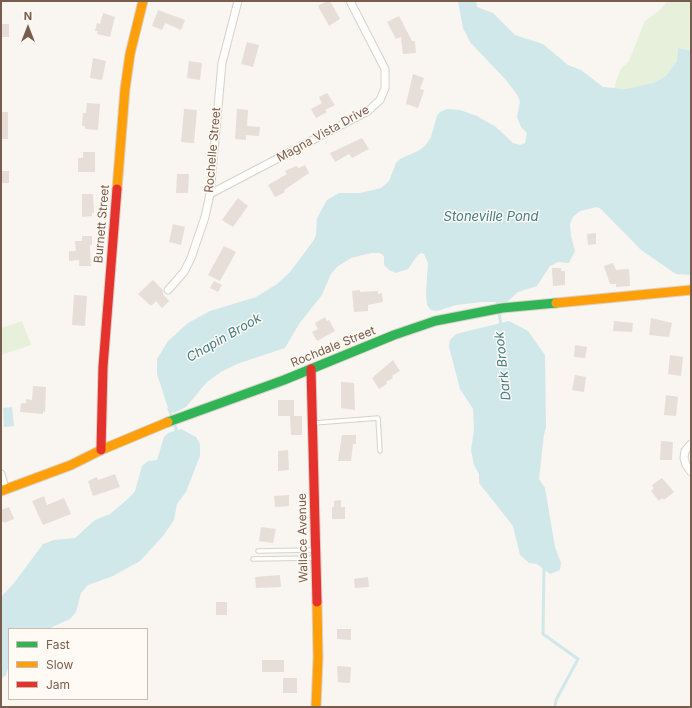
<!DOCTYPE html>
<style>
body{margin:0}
#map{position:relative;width:692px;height:708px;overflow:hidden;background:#f9f5f0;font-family:Inter,sans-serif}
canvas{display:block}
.frame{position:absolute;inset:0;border:2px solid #7a5c4d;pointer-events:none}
.legend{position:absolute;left:8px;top:628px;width:140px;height:72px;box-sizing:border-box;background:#fffaf3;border:1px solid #cabbb1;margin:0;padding:5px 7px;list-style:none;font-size:12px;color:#7a5c4d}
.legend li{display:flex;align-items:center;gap:8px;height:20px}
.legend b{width:20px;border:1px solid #cabbb1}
.north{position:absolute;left:8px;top:8px;width:40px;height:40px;-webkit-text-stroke:3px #fffaf3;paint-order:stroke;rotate:0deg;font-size:11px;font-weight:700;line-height:16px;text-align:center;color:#7a5c4d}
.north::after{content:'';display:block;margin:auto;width:14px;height:18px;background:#7a5c4d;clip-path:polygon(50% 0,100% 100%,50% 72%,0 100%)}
</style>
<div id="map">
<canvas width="692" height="708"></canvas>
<div class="frame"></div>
<ul class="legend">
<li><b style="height:5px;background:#30b455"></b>Fast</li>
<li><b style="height:5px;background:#ff9f0a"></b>Slow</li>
<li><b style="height:5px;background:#e5322d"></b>Jam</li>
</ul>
<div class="north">N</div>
</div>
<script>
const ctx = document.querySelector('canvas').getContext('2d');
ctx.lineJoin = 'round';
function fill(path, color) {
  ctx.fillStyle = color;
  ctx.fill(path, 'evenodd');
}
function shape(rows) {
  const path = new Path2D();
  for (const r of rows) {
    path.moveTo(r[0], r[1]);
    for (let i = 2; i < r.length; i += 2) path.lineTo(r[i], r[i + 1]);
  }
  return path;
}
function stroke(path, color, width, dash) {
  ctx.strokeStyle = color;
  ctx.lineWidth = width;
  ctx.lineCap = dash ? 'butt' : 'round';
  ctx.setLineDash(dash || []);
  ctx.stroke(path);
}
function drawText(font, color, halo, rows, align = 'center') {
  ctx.font = font + ' Inter,sans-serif';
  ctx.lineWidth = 3;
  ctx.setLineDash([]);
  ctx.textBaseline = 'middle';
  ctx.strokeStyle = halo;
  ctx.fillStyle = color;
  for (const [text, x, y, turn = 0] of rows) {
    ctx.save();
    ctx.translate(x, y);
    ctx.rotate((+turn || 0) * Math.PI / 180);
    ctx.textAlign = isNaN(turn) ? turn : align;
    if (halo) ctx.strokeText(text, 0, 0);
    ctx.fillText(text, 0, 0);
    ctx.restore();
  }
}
const green = shape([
 [668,1,691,1,691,52,688,50,678,48,677,61,666,76,653,83,625,89,614,88,620,70,629,61,645,21,661,9],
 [22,321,31,345,1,355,1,328]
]);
const water = shape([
 [458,1,476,1,477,7,493,13,515,35,543,44,568,65,581,70,603,87,625,89,653,83,666,76,677,61,678,48,688,50,691,52,691,275,676,274,641,250,601,209,597,207,580,211,573,217,570,224,571,236,575,251,569,263,558,262,550,266,537,286,518,292,507,302,482,302,456,305,437,311,431,310,427,305,426,293,428,263,424,254,421,253,417,256,408,269,396,273,389,270,384,265,384,256,380,253,371,253,351,258,337,267,331,274,322,295,299,324,285,348,237,364,221,372,207,382,186,407,174,413,169,411,157,374,157,359,168,341,188,323,210,311,256,297,277,284,290,272,314,240,316,235,317,218,327,200,339,193,360,193,381,188,389,181,396,163,400,159,418,151,425,146,431,137,437,116,440,112,447,109,460,110,477,116,496,127,513,143,520,145,525,143,527,133,521,127,517,117,520,102,518,96,506,80,470,42,463,28],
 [509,321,528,331,545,355,546,428,544,434,539,479,545,488,555,547,561,563,560,570,550,574,537,564,529,563,520,555,513,526,479,483,479,474,474,465,471,450,474,430,473,409,460,389,449,347,450,340,456,334],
 [12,407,14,426,4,427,3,408],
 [181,429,196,437,200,444,200,456,186,492,177,504,174,520,163,536,140,561,113,576,88,585,81,593,76,612,70,619,48,629,9,629,9,665,6,675,1,679,1,597,14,583,43,544,54,540,75,538,95,520,110,514,130,497,135,491,142,466,148,461,157,460,164,437,168,433]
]);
const stream = shape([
 [497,298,501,326],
 [169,409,177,432],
 [544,566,543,634,578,659,556,700,555,707]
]);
const building = shape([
 [327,1,330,1,340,19,329,26,318,6],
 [158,10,185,20,181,30,165,23,162,30,152,26],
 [103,13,115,17,110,37,97,34,98,31,95,31,97,23,100,24],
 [399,16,412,41,415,41,416,53,403,54,401,37,396,39,387,22],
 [1,24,9,24,9,37,1,37],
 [247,42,259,45,253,67,241,64],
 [93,58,106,61,102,80,90,78],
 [189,61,202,63,200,80,187,78],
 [413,74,424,78,420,89,424,90,418,108,406,104],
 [327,93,335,105,325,110,327,112,316,118,311,109,322,103,319,97],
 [87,103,100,104,98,130,85,129,85,126,82,126,83,113,86,113],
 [184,109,197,110,194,143,181,142],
 [237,109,248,110,247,126,260,127,259,136,246,135,246,140,235,139],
 [1,112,8,112,8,139,1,139],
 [362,138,369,149,352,158,349,154,335,162,330,153],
 [83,152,95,152,95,172,78,172,78,158,83,158],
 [305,165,309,173,284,190,285,192,275,197,268,185,287,174,285,171,296,166,299,168],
 [1,171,9,171,9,183,1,183],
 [177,174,189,174,188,193,176,193],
 [82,194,93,194,94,213,92,213,92,216,82,217],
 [238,198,248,206,233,227,222,220],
 [173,224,185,227,181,245,169,242],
 [596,233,596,244,588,245,587,234],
 [82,236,92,236,92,245,90,245,90,248,91,266,79,266,79,260,69,261,69,251,76,251,75,241,82,241],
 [224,246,236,252,220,281,208,275],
 [613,263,616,270,629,269,630,286,616,287,616,284,610,284,604,266],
 [552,268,561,268,561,271,565,271,565,285,553,286],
 [153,280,163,290,163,294,169,301,162,308,156,301,151,306,138,294],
 [214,281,222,285,218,292,210,288],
 [360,290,360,292,378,291,378,294,382,293,383,302,368,305,368,311,354,312,352,291],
 [74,295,87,296,85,326,72,325],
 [325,317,327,321,329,320,335,331,317,341,312,332,318,329,315,323],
 [651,318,672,323,669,337,649,335],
 [614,321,633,323,632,332,613,331],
 [575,345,587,347,585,358,574,357],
 [670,355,683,357,681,376,668,374],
 [393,360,400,371,392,376,393,378,386,382,387,384,379,389,372,378],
 [575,375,586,377,584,392,572,390],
 [341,382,354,383,355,410,341,408],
 [33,386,46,387,45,412,43,411,43,414,20,412,21,403,26,403,26,399,32,400],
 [666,395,678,397,676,416,664,415],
 [278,400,294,400,294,416,291,416,302,416,302,435,291,435,290,416,278,416],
 [342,435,356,435,356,444,353,444,351,461,338,461],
 [661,441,673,442,672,460,660,460],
 [288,450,289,470,278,471,278,451],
 [115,474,120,487,93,496,88,481,97,477,98,480],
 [662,478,674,492,664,500,662,498,659,501,651,491,654,488,652,485],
 [289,495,289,506,275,507,274,496],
 [44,496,47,505,64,498,71,514,43,525,32,501],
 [341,500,341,507,345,507,345,519,332,519,332,507,334,507,334,501],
 [9,507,14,519,4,523,3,521,1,522,1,510],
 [261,527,276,529,273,543,259,541],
 [280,575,281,587,256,588,255,577],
 [368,577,369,587,355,588,354,579],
 [216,602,227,602,227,615,216,615],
 [337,629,351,629,351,640,337,639],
 [262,660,284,660,284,672,262,672],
 [337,666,351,667,350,683,338,682],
 [283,678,297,678,297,693,283,693]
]);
const lane = shape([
 [314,423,378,418,380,451],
 [258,551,314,550],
 [253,559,314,558]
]);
const street = shape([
 [210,194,368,111,380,100,385,88,385,69,350,1],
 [168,290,184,272,191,258,205,217,210,194,222,63,238,1],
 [691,444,685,451,684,458,686,465,691,472],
 [1,474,5,489]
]);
const fast = shape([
 [168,422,284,380,394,335,435,321,502,308,556,303]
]);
const slow = shape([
 [117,189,125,89,130,54,143,1],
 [556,303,691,290],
 [1,491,71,465,101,450,168,422],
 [316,707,318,658,317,602]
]);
const jam = shape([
 [311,369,317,602],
 [101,450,103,367,117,189]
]);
const streetNames = [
 ["Magna Vista Drive",323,134,-29],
 ["Rochelle Street",213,150,-85],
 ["Burnett Street",102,224,-85],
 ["Rochdale Street",333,347,-22],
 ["Wallace Avenue",303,538,-91]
];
const waterNames = [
 ["Stoneville Pond",491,217],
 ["Chapin Brook",224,338,-30],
 ["Dark Brook",503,366,-96]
];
fill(green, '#e7f0db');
fill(water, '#d0e8ea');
stroke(stream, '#d0e8ea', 3);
fill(building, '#e6ded7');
stroke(lane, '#d7d1cb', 5.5);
stroke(street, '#d7d1cb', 9);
stroke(fast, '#d9d2cb', 11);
stroke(slow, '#d9d2cb', 11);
stroke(jam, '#d9d2cb', 11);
stroke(lane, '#fefefd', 3.5);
stroke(street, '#fefefd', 7);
stroke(fast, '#30b455', 9);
stroke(slow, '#ff9f0a', 9);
stroke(jam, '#e5322d', 9);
drawText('12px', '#7a5c4d', '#fffaf3', streetNames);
drawText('italic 13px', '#437c86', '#fffaf3', waterNames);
</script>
